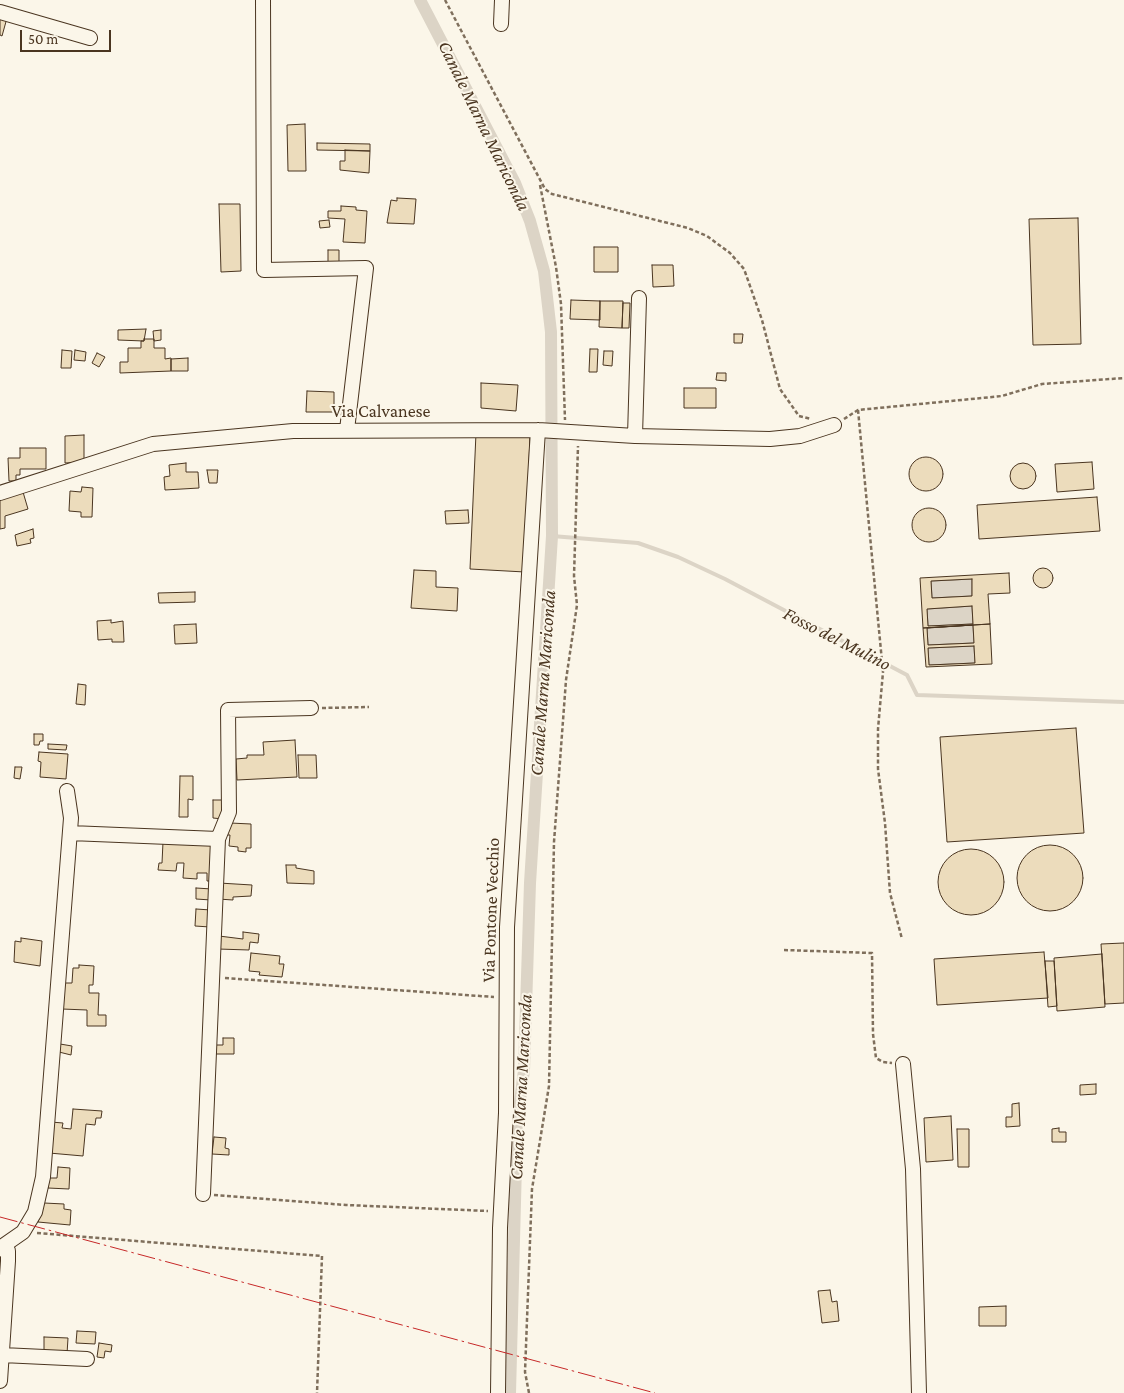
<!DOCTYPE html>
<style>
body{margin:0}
#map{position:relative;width:1124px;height:1393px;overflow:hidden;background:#fbf6e9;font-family:"Crimson Pro",serif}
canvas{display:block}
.scale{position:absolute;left:20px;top:30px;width:91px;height:22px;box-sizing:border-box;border:2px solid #4a3520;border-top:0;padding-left:6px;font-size:15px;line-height:18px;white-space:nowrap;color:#4a3520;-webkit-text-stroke:4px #fbf6e9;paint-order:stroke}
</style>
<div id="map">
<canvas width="1124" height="1393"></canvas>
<div class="scale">50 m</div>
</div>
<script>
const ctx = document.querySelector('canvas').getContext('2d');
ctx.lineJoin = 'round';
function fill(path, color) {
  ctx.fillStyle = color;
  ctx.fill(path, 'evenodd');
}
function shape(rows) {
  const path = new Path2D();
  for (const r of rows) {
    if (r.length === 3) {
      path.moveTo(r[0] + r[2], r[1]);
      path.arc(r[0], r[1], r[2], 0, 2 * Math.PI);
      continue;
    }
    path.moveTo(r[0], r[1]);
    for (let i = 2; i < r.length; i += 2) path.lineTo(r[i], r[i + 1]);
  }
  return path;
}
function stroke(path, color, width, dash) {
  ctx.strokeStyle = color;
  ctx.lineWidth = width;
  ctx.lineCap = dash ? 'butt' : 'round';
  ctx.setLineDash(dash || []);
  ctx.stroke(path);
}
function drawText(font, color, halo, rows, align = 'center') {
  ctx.font = font + ' "Crimson Pro",serif';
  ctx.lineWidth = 4;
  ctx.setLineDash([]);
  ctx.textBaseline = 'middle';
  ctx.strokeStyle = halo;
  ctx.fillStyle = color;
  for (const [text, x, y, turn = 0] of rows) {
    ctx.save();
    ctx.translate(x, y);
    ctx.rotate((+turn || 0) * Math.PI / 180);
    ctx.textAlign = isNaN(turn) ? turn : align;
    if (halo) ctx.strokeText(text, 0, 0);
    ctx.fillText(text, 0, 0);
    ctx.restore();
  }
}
const water = shape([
 [972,579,972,596,932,598,931,581,972,579],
 [972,606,973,624,928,626,927,609,972,606],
 [973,625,974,643,928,645,927,628,973,625],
 [974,646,975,663,929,665,928,648,974,646]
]);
const stream = shape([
 [552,536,638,543,678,557,725,579,907,675,917,695,1124,702]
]);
const canal = shape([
 [420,0,515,183,530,221,544,271,551,332,552,536,530,883,524,1070,517,1126,510,1393]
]);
const building = shape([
 [0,16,7,18,2,36,0,35,0,16],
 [305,124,306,171,288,171,287,125,305,124],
 [317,143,370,144,370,151,317,150,317,143],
 [345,150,370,151,369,173,340,170,340,161,345,161,345,150],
 [397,198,416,199,414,224,387,223,391,200,397,201,397,198],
 [219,204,240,204,241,271,221,272,219,204],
 [341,206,356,207,356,210,367,211,365,243,343,242,345,219,328,218,328,211,341,211,341,206],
 [1078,218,1081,344,1033,345,1029,219,1078,218],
 [329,220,330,227,320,228,319,221,329,220],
 [594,247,618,247,618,272,594,272,594,247],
 [328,250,339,250,339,266,328,266,328,250],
 [652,265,673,265,674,286,653,287,652,265],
 [571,300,600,301,600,320,570,319,571,300],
 [600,301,623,301,622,328,599,327,600,301],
 [623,303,630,303,629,328,622,328,623,303],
 [146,329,144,341,118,340,118,330,146,329],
 [161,330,161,340,154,341,153,331,161,330],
 [734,334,743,334,742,343,734,343,734,334],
 [144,339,154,339,154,348,165,348,165,359,171,358,171,371,120,373,120,362,128,362,128,348,141,348,141,341,144,341,144,339],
 [590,349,598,349,597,372,589,372,590,349],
 [62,350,72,351,71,368,61,368,62,350],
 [75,350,86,352,85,361,74,360,75,350],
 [604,351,613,351,612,366,603,365,604,351],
 [97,353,105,357,99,367,92,363,97,353],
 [188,358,188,371,171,371,171,359,188,358],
 [717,373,726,373,726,381,716,380,717,373],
 [481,383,518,385,516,411,481,408,481,383],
 [684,388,716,388,716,408,684,408,684,388],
 [307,391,334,392,334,412,306,412,307,391],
 [476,433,530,435,525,572,470,569,476,433],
 [84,435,84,462,65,463,65,436,84,435],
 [20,448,46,448,46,469,20,469,20,475,16,475,16,481,9,481,8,458,20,458,20,448],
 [926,474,17],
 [1092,462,1094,489,1057,492,1055,464,1092,462],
 [1023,476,13],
 [186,463,186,472,198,472,199,488,165,490,164,477,170,476,169,465,186,463],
 [207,470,218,470,217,483,209,483,207,470],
 [82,487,93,488,92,517,81,517,81,512,69,511,70,491,81,492,82,487],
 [23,492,28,509,5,516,5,528,0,529,0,500,23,492],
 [1097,497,1100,531,979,539,977,505,1097,497],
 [929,525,17],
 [468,510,469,523,446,524,445,511,468,510],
 [33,529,34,538,30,539,31,543,17,546,15,535,33,529],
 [1043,578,10],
 [414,570,436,571,436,587,458,588,457,611,411,608,414,570],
 [1009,573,1010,593,988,594,990,624,923,628,920,578,1009,573],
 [972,579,972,596,932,598,931,581,972,579],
 [972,606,973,624,928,626,927,609,972,606],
 [195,592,195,602,159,603,158,593,195,592],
 [111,620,111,623,123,621,124,642,112,642,112,639,98,640,97,621,111,620],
 [196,624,197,643,175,644,174,625,196,624],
 [990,624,992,664,926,667,923,628,990,624],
 [973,625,974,643,928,645,927,628,973,625],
 [974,646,975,663,929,665,928,648,974,646],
 [78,684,86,685,85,705,76,704,78,684],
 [1076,728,1084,833,947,842,940,737,1076,728],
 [34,734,43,734,43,741,40,741,39,745,34,745,34,734],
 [295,740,297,777,237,780,236,759,247,758,247,755,264,755,263,742,295,740],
 [48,744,67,745,66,750,48,749,48,744],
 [39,752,68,754,66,779,40,777,41,762,38,761,39,752],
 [298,755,316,755,317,778,299,778,298,755],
 [15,767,22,767,20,779,14,778,15,767],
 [180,776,193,776,193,800,188,799,188,817,179,817,180,776],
 [213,800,223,800,223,819,213,818,213,800],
 [230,823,251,824,251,848,246,848,246,852,238,851,238,847,229,846,230,835,227,835,230,823],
 [163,842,211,844,212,881,207,881,207,873,197,873,197,879,183,878,184,863,177,863,176,871,158,870,159,863,162,863,163,842],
 [1050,878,33],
 [971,882,33],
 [286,865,296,865,296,868,314,871,314,884,287,883,286,865],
 [219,883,252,885,251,896,233,897,233,900,218,899,219,883],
 [196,888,212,889,211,900,196,899,196,888],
 [196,909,211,910,210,927,195,926,196,909],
 [243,932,259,934,258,943,250,942,249,950,218,949,219,936,243,939,243,932],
 [21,938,42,941,40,966,14,962,15,941,21,942,21,938],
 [1124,943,1124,1003,1105,1004,1101,944,1124,943],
 [1044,952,1048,998,937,1005,934,959,1044,952],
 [251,953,280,956,279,964,284,964,282,977,259,975,260,972,249,971,251,953],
 [1102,954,1105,1007,1057,1011,1054,958,1102,954],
 [1045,961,1054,961,1057,1006,1048,1007,1045,961],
 [79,965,94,966,93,985,89,985,89,993,99,993,98,1015,106,1015,106,1026,87,1026,87,1010,62,1009,62,983,72,983,73,968,79,968,79,965],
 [223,1038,234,1038,234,1054,213,1054,214,1045,223,1045,223,1038],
 [60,1044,72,1046,71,1055,59,1052,60,1044],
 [1096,1084,1096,1094,1080,1095,1080,1085,1096,1084],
 [1019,1103,1020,1126,1006,1127,1006,1117,1012,1117,1012,1104,1019,1103],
 [73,1109,102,1111,101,1118,96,1118,95,1125,86,1124,83,1156,49,1153,51,1122,63,1123,62,1128,71,1129,73,1109],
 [951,1116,953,1160,926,1162,924,1118,951,1116],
 [1059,1128,1059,1132,1066,1132,1066,1142,1052,1142,1052,1129,1059,1128],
 [957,1129,969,1129,969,1167,958,1167,957,1129],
 [214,1137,226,1138,225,1148,229,1149,229,1155,212,1154,214,1137],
 [58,1167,70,1168,69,1189,48,1188,48,1178,57,1178,58,1167],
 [44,1203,64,1204,64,1209,71,1210,70,1225,38,1222,44,1203],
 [830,1290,832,1302,837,1301,839,1321,822,1323,818,1291,830,1290],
 [1006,1306,1006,1326,979,1326,979,1307,1006,1306],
 [77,1331,96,1332,95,1344,76,1343,77,1331],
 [44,1337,68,1338,67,1354,44,1353,44,1337],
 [99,1343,112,1345,111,1352,105,1351,104,1358,97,1357,99,1343]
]);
const path = shape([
 [445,0,545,189,552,194,688,228,707,236,730,253,744,269,762,320,780,389,799,416,811,419],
 [540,185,556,267,561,304,565,420],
 [858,410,883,672,878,729,878,769,885,823,890,893,902,939],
 [844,419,858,410,1002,396,1042,384,1124,378],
 [322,708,369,707],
 [784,950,872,953,873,1034,876,1058,883,1062,892,1063],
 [225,978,494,997],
 [214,1195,346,1205,488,1211],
 [37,1233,322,1256,317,1393],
 [529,1393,525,1372,532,1189,549,1086,554,842,566,680,577,605,574,576,578,446]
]);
const minor = shape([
 [263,0,264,270,366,268,347,430],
 [0,12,90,38],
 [501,24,502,0],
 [635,436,639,298],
 [0,493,153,444,293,431,538,430,635,436,770,439,800,436,834,425],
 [70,833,218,839,229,812,228,710,311,708],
 [903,1064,913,1169,919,1393],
 [203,1194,218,839],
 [0,1248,23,1232,35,1212,43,1177,71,818,67,791],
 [0,1249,8,1251,8,1261,0,1381],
 [2,1355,87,1359],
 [498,1393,500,1228,506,1113,507,927,538,430]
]);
const power = shape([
 [0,1217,655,1393]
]);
const streetNames = [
 ["Via Calvanese",381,411],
 ["Via Pontone Vecchio",491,910,-88]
];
const waterNames = [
 ["Canale Marna Mariconda",484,126,64],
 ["Fosso del Mulino",837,639,27],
 ["Canale Marna Mariconda",543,683,-86],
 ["Canale Marna Mariconda",521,1087,-87]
];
fill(water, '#dcd4c6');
stroke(water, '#887966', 1);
stroke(stream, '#dcd4c6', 4);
stroke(canal, '#dcd4c6', 12);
fill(building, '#ecdcbc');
stroke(building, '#4a3520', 1);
stroke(minor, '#4a3520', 16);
stroke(path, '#7f6f5c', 2.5, [4, 2.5]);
stroke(minor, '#fbf6e9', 14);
stroke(power, '#c62828', 1, [18, 4, 2.5, 4]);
drawText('18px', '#4a3520', '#fbf6e9', streetNames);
drawText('italic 19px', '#4a3520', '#fbf6e9', waterNames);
</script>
